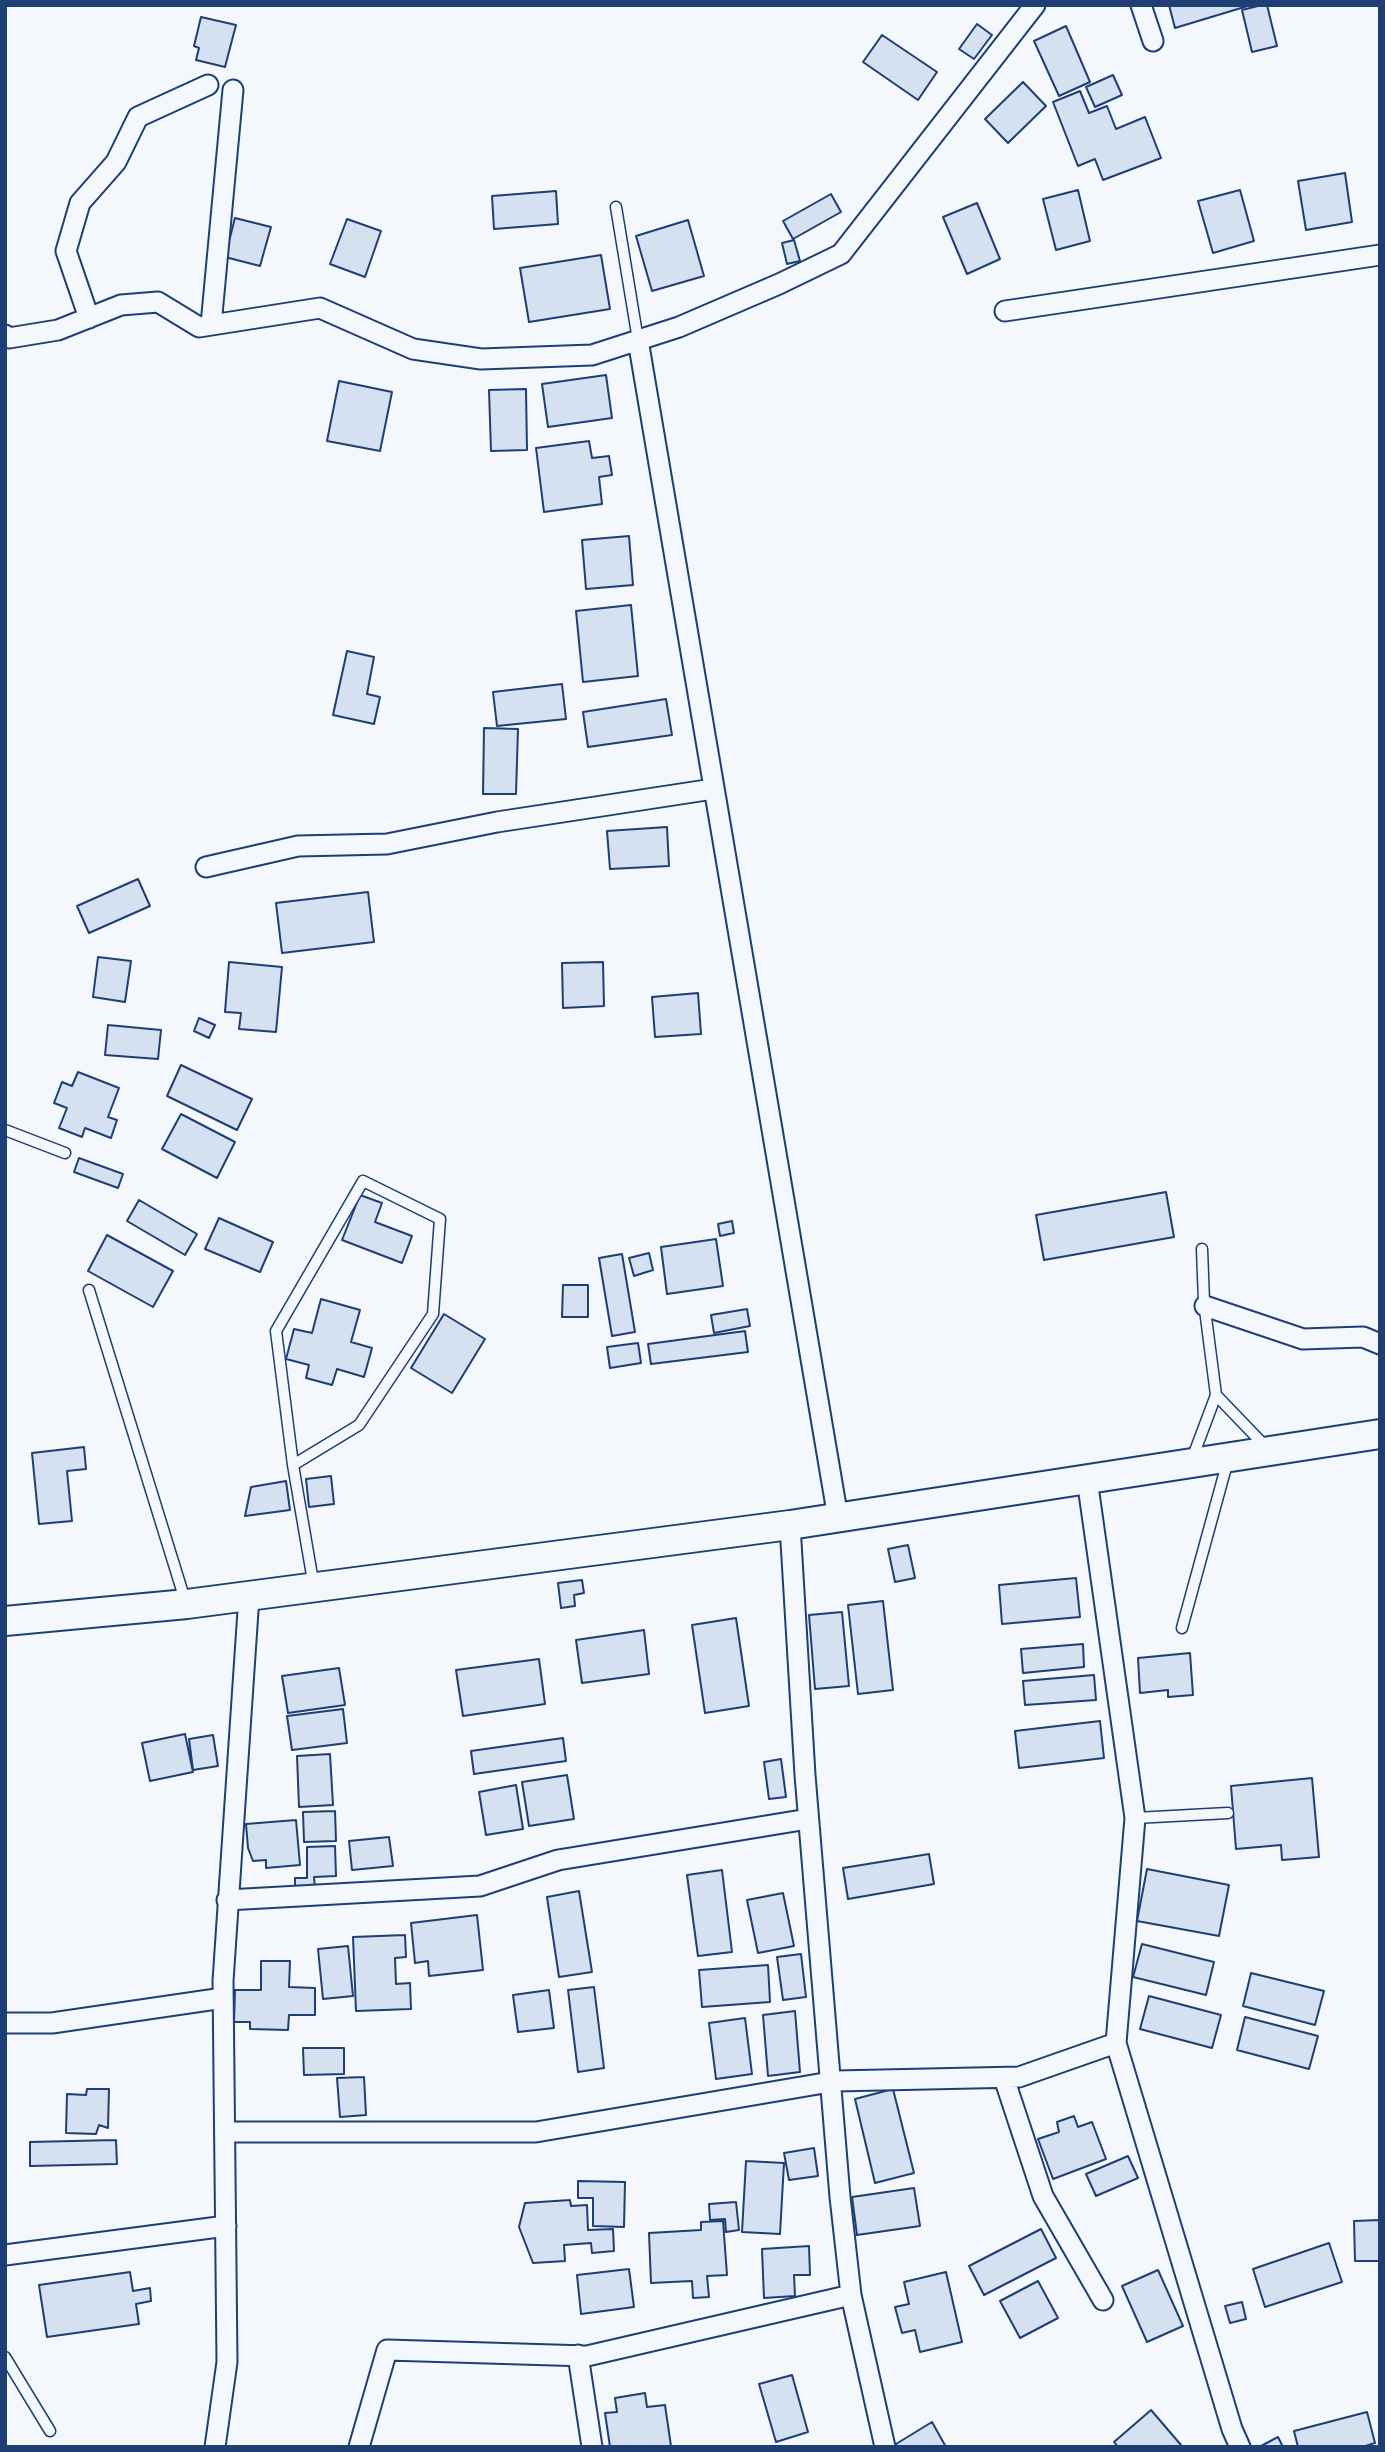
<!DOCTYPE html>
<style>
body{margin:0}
#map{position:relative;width:1385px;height:2452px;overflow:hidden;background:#f4f7fb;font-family:Figtree,sans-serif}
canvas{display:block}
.frame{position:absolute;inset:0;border:7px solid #1d3f73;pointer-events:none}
</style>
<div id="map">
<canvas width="1385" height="2452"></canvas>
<div class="frame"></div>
</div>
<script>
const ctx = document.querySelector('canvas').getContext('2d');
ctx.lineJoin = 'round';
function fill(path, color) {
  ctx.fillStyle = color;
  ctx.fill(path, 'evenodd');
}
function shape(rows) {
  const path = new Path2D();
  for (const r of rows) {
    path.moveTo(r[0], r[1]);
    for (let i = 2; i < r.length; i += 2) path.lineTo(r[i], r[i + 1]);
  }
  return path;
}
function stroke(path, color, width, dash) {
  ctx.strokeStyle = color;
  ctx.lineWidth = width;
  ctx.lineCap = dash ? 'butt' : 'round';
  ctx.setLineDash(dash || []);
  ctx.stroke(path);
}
const building = shape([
 [1169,5,1251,5,1175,28,1169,5],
 [1262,5,1267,5,1277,46,1252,52,1242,10,1262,5],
 [201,17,236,25,225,67,196,60,199,48,194,46,201,17],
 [977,24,992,35,974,59,959,49,977,24],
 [1066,26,1090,82,1059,96,1034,41,1066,26],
 [882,35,937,72,918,100,863,62,882,35],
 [1113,75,1122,95,1095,107,1086,87,1113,75],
 [1023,82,1046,106,1008,143,985,119,1023,82],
 [1080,91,1089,113,1107,106,1116,129,1145,117,1161,158,1103,180,1095,159,1078,166,1053,102,1080,91],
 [1345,173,1352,222,1306,230,1298,181,1345,173],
 [1078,190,1090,241,1056,250,1043,199,1078,190],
 [1240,190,1254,241,1213,253,1198,201,1240,190],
 [556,191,558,224,494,229,492,196,556,191],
 [831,194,841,212,793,239,783,221,831,194],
 [977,203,1000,259,967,274,943,217,977,203],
 [235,218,271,227,260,266,225,257,235,218],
 [347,219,381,231,365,277,330,264,347,219],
 [688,220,704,276,652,291,636,236,688,220],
 [794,240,800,261,787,264,782,243,794,240],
 [601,255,610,309,529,322,520,268,601,255],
 [606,375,612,418,548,427,542,384,606,375],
 [339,381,392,392,380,451,327,441,339,381],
 [526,389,527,450,491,451,489,390,526,389],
 [589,441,592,458,609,456,612,475,599,477,602,504,544,512,536,448,589,441],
 [629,536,633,585,586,589,582,540,629,536],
 [631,605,638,676,583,682,576,611,631,605],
 [347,651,374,657,367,694,380,697,374,724,333,715,347,651],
 [562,684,566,719,497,726,493,692,562,684],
 [666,699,672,735,588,747,583,712,666,699],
 [484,728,518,729,516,794,483,794,484,728],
 [667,827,669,866,610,869,607,831,667,827],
 [138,879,150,906,89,933,77,906,138,879],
 [368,892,374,942,282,953,276,903,368,892],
 [98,957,131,961,125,1002,93,997,98,957],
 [229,962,282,967,276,1032,239,1029,241,1013,225,1012,229,962],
 [603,962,604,1006,563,1008,562,963,603,962],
 [698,993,701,1034,655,1037,652,997,698,993],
 [199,1018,215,1025,209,1038,194,1031,199,1018],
 [108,1025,161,1030,158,1059,105,1055,108,1025],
 [181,1065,252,1099,237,1130,167,1096,181,1065],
 [78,1072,119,1088,108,1117,117,1120,111,1138,85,1128,82,1137,59,1128,67,1108,54,1103,62,1082,72,1086,78,1072],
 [181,1114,235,1142,217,1178,162,1149,181,1114],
 [79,1158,123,1174,118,1188,74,1172,79,1158],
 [1166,1192,1174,1237,1044,1260,1036,1215,1166,1192],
 [360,1195,382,1203,375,1222,412,1236,402,1263,342,1240,360,1195],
 [139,1200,197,1234,185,1255,127,1221,139,1200],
 [219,1218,273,1242,260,1272,205,1249,219,1218],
 [732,1221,734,1233,720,1236,718,1224,732,1221],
 [107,1235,173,1271,153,1307,88,1271,107,1235],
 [716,1239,723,1286,667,1294,661,1247,716,1239],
 [649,1253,653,1270,634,1276,629,1258,649,1253],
 [622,1254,635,1332,612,1336,599,1258,622,1254],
 [563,1285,588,1285,588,1317,562,1317,563,1285],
 [321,1299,360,1310,351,1342,372,1348,364,1377,337,1369,332,1385,306,1378,309,1365,286,1359,294,1329,312,1333,321,1299],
 [747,1309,750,1326,714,1333,711,1315,747,1309],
 [444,1314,485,1339,452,1393,411,1368,444,1314],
 [745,1331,748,1352,651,1364,648,1344,745,1331],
 [638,1343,641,1363,610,1368,607,1347,638,1343],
 [84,1447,86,1469,67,1471,72,1521,39,1524,32,1453,84,1447],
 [331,1476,334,1504,309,1507,306,1479,331,1476],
 [286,1481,290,1510,245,1516,251,1487,286,1481],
 [908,1545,915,1578,895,1582,888,1549,908,1545],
 [1076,1578,1080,1617,1002,1624,999,1585,1076,1578],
 [582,1580,584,1593,574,1595,575,1606,561,1608,558,1583,582,1580],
 [883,1601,893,1690,858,1694,848,1605,883,1601],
 [842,1612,849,1686,815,1689,809,1615,842,1612],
 [736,1618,749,1706,705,1713,692,1625,736,1618],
 [644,1630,649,1674,582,1683,576,1640,644,1630],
 [1083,1644,1084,1667,1023,1673,1021,1649,1083,1644],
 [1190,1653,1193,1695,1168,1697,1168,1690,1140,1693,1138,1658,1190,1653],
 [539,1659,545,1704,463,1716,456,1670,539,1659],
 [339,1668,345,1705,288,1713,282,1676,339,1668],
 [1094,1675,1096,1700,1025,1705,1023,1681,1094,1675],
 [343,1709,347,1743,292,1750,287,1716,343,1709],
 [1100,1721,1104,1758,1019,1768,1015,1731,1100,1721],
 [185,1734,193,1772,150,1781,142,1743,185,1734],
 [213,1735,218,1766,193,1770,189,1739,213,1735],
 [563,1738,566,1761,474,1774,471,1751,563,1738],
 [330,1754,333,1805,299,1807,297,1756,330,1754],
 [781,1759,786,1797,769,1799,764,1762,781,1759],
 [567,1775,574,1819,529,1826,522,1782,567,1775],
 [1312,1778,1319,1857,1282,1860,1281,1845,1236,1849,1231,1786,1312,1778],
 [516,1785,523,1829,486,1835,479,1792,516,1785],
 [335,1811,336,1841,304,1842,303,1812,335,1811],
 [296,1820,300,1865,266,1868,266,1860,253,1861,248,1848,246,1824,296,1820],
 [389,1837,393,1866,352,1870,349,1841,389,1837],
 [335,1846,336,1876,314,1877,315,1888,295,1889,295,1878,307,1878,307,1847,335,1846],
 [929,1854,934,1884,848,1899,843,1868,929,1854],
 [1147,1869,1229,1885,1219,1936,1137,1921,1147,1869],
 [722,1870,732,1952,698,1956,687,1875,722,1870],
 [579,1891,592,1972,559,1977,547,1897,579,1891],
 [783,1893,794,1946,758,1953,747,1900,783,1893],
 [477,1915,483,1970,429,1976,428,1961,415,1963,411,1923,477,1915],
 [405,1935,406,1957,395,1958,396,1984,410,1983,411,2009,356,2011,353,1937,405,1935],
 [1142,1944,1214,1962,1206,1995,1133,1977,1142,1944],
 [348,1946,353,1996,323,1999,318,1949,348,1946],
 [801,1954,806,1997,783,2000,777,1957,801,1954],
 [261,1961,290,1961,289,1987,315,1988,315,2015,289,2015,288,2030,250,2029,250,2022,234,2022,235,1990,261,1990,261,1961],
 [768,1965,770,2002,702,2007,699,1970,768,1965],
 [1251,1973,1324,1991,1315,2025,1243,2006,1251,1973],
 [594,1987,604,2068,578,2072,568,1990,594,1987],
 [549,1990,554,2028,518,2032,513,1995,549,1990],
 [1149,1996,1221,2015,1212,2048,1140,2029,1149,1996],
 [795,2011,800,2072,768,2076,763,2015,795,2011],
 [1245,2017,1318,2036,1309,2069,1237,2050,1245,2017],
 [745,2018,752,2074,716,2079,709,2023,745,2018],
 [303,2048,344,2048,344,2074,304,2075,303,2048],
 [364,2077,366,2115,340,2117,337,2078,364,2077],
 [87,2089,109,2089,108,2128,99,2125,96,2134,66,2133,67,2094,86,2095,87,2089],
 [893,2089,914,2173,875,2183,855,2099,893,2089],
 [1074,2116,1078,2127,1092,2122,1106,2159,1053,2179,1038,2139,1059,2132,1057,2122,1074,2116],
 [116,2140,117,2164,30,2166,30,2142,116,2140],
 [814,2148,818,2176,789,2180,784,2153,814,2148],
 [1128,2156,1138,2178,1096,2196,1086,2174,1128,2156],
 [746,2161,784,2163,780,2234,742,2232,746,2161],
 [578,2181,625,2182,624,2227,593,2226,593,2198,578,2198,578,2181],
 [914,2188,920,2226,857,2235,852,2197,914,2188],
 [570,2200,571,2206,587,2205,588,2230,613,2229,614,2251,592,2253,591,2243,564,2245,565,2261,533,2263,519,2227,525,2203,570,2200],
 [736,2202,739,2230,726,2232,725,2219,710,2220,709,2204,736,2202],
 [1380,2220,1380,2261,1355,2261,1354,2221,1380,2220],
 [723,2221,727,2275,707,2276,709,2297,693,2298,692,2281,651,2283,649,2233,701,2230,701,2222,723,2221],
 [1041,2229,1056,2258,984,2295,969,2266,1041,2229],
 [1329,2243,1342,2282,1265,2307,1253,2269,1329,2243],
 [809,2246,810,2275,794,2275,795,2296,764,2298,762,2249,809,2246],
 [629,2269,634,2307,581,2314,577,2275,629,2269],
 [1158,2270,1183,2326,1147,2342,1122,2286,1158,2270],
 [130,2272,133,2291,150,2288,151,2301,136,2304,139,2324,47,2337,39,2285,130,2272],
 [946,2272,962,2342,920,2352,915,2330,902,2333,895,2307,909,2304,904,2282,946,2272],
 [1038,2281,1058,2318,1020,2338,1000,2301,1038,2281],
 [1242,2302,1246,2319,1230,2323,1225,2306,1242,2302],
 [792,2375,808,2432,776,2442,759,2384,792,2375],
 [645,2393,647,2407,665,2405,671,2446,610,2447,605,2413,617,2412,615,2398,645,2393],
 [1151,2410,1181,2445,1179,2447,1118,2447,1114,2442,1151,2410],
 [1367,2412,1375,2443,1362,2447,1298,2447,1294,2431,1367,2412],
 [932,2422,946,2447,897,2447,896,2444,932,2422],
 [1278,2437,1283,2447,1261,2447,1261,2446,1278,2437]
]);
const lane = shape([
 [616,207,638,340],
 [5,1130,65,1153],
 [1202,1249,1204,1302,1216,1395,1266,1447],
 [89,1290,185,1600],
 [1192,1459,1216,1395],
 [293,1465,359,1425,433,1314,440,1219,363,1181,276,1331,293,1465,314,1587],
 [1182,1628,1228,1460],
 [1135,1818,1228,1813],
 [5,2357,50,2431]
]);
const street = shape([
 [1141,5,1153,41],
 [1005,311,1380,255],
 [89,318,66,251,80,203,116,162,138,117,208,85],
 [211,325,233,90],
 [5,335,9,338,58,330,121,305,158,302,199,327,320,308,413,349,481,359,592,355,679,327,779,284,841,254,1035,5],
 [638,340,838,1518],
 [206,867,298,846,387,844,497,822,713,789],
 [1205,1306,1303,1339,1363,1337,1380,1344],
 [1087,1479,1135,1818,1116,2043,1232,2429,1240,2447],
 [790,1525,805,1775,840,2197,851,2295,885,2447],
 [227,1900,480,1886,558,1860,808,1819],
 [5,2023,52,2023,223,1998],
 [1004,2078,1043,2196,1103,2300],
 [225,2132,536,2132,836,2081,1019,2077,1116,2043],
 [5,2255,226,2226],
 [578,2355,592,2447],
 [215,2447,227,2362,223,1981,249,1596],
 [359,2447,387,2350,587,2356,851,2295]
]);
const secondary = shape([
 [5,1621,187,1604,790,1525,1380,1434]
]);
fill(building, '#d5e0f0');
stroke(building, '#1d3f73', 2);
stroke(lane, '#1d3f73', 13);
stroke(street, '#1d3f73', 23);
stroke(secondary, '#1d3f73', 32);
stroke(lane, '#f4f7fb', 10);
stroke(street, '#f4f7fb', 19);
stroke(secondary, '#f4f7fb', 28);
</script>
